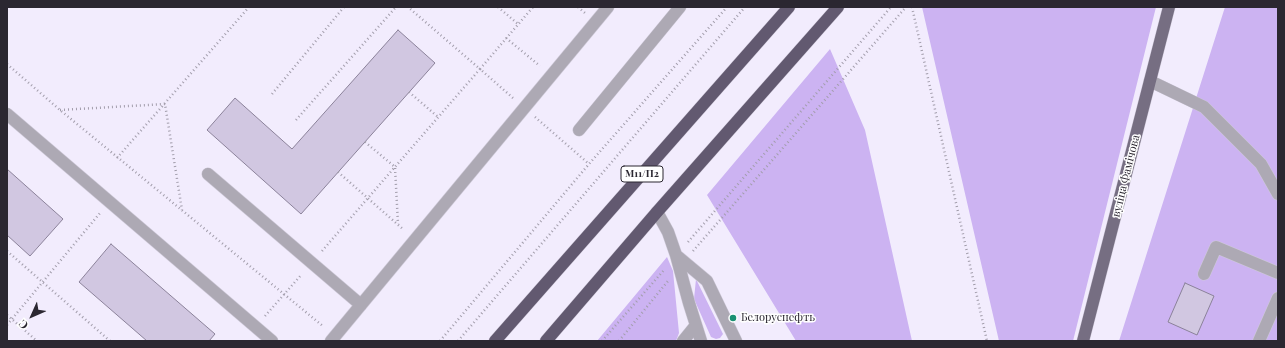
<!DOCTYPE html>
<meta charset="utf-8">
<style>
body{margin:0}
#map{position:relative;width:1285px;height:348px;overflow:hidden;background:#f2ecfd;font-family:"Playfair Display",serif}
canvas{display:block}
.frame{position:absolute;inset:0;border:8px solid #2b2731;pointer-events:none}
.north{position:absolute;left:12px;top:296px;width:40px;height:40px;-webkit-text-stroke:3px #fff;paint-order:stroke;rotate:225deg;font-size:11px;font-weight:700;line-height:16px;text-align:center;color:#2b2731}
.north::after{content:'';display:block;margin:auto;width:14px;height:18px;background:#2b2731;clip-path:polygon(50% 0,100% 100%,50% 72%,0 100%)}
</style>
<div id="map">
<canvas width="1285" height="348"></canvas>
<div class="frame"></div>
<div class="north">С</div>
</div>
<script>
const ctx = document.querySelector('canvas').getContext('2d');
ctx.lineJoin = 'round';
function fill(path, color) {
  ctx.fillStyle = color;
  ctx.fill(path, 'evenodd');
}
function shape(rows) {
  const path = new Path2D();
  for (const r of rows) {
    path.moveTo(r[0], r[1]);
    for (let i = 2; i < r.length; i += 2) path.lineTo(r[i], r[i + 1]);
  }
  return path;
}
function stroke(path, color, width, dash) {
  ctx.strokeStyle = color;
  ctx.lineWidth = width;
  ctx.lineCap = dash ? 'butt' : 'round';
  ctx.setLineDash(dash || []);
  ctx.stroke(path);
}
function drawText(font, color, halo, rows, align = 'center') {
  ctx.font = font + ' "Playfair Display",serif';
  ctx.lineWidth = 3;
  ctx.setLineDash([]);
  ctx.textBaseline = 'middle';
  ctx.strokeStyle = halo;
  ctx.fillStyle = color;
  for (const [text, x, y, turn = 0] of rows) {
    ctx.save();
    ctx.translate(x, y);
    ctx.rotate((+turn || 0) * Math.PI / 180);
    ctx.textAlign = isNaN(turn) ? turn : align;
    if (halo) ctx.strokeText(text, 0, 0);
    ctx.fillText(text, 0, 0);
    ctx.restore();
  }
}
const green = shape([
 [922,7,1156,7,1073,341,999,341],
 [1225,7,1278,7,1278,341,1119,341],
 [830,49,865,130,912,341,796,341,707,195],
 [667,257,673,271,679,333,676,341,597,341],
 [696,279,723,334,720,338,716,339,711,337,694,299]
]);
const building = shape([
 [398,30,435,63,301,214,207,130,235,98,292,149,398,30],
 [7,169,63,219,30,256,7,235,7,169],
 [111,244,215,334,209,341,147,341,79,282,111,244],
 [1185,283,1214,296,1197,335,1168,322,1185,283]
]);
const path = shape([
 [498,7,518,24],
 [578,7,585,13],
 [912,7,987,341],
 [506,38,540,66],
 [7,64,60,110,324,327],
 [409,92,438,117],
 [272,94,344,7],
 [513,98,480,69,533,7],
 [60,110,165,104,182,210],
 [535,117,589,164],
 [296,120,396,7],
 [365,142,395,167,398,224],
 [117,158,249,7],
 [338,172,404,230],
 [688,242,891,7],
 [7,251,110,341],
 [322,251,480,69,408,7],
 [693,251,906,7],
 [7,315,37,341],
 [265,316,302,274],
 [7,325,100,213],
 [440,341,589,164,727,7],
 [458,341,745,7],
 [602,341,664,270],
 [619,341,668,281]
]);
const minor = shape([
 [1150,81,1204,107,1261,164,1278,194],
 [7,114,272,341],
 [579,130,680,7],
 [208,174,361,305],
 [657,212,668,232,676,255,689,303,701,341],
 [676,255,707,281,736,341],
 [1204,274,1216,247,1278,273],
 [331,341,608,7],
 [683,341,696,325],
 [1259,341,1278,298]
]);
const major = shape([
 [1083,341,1169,7]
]);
const highway = shape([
 [495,341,789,7],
 [546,341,657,212,838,7]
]);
const markers = [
 [733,318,4,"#1a9074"]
];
const shields = [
 [642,174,42]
];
const shieldNames = [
 ["М11/П2",642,174]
];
const streetNames = [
 ["вуліца Фамічова",1126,176,-76]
];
const poiNames = [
 ["Белоруснефть",741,318]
];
fill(green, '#ccb3f2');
fill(building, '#d1c7e1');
stroke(building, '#8b829a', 1);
stroke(minor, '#cec9d8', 13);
stroke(major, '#cec9d8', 13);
stroke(highway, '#cec9d8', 13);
stroke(path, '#a29dab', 2.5, [1, 3]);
stroke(minor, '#ada9b4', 12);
stroke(major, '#766e82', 12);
stroke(highway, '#625970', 12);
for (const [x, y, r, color] of markers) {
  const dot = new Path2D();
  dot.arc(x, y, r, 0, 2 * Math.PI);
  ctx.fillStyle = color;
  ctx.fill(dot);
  stroke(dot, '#fff', 1.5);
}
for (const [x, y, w] of shields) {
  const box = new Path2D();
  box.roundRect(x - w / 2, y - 8, w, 16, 3);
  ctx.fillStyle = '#fff';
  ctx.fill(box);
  stroke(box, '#2b2731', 1);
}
drawText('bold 10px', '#2b2731', null, shieldNames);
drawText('11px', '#2b2731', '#fff', streetNames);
drawText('11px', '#2b2731', '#fff', poiNames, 'left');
</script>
